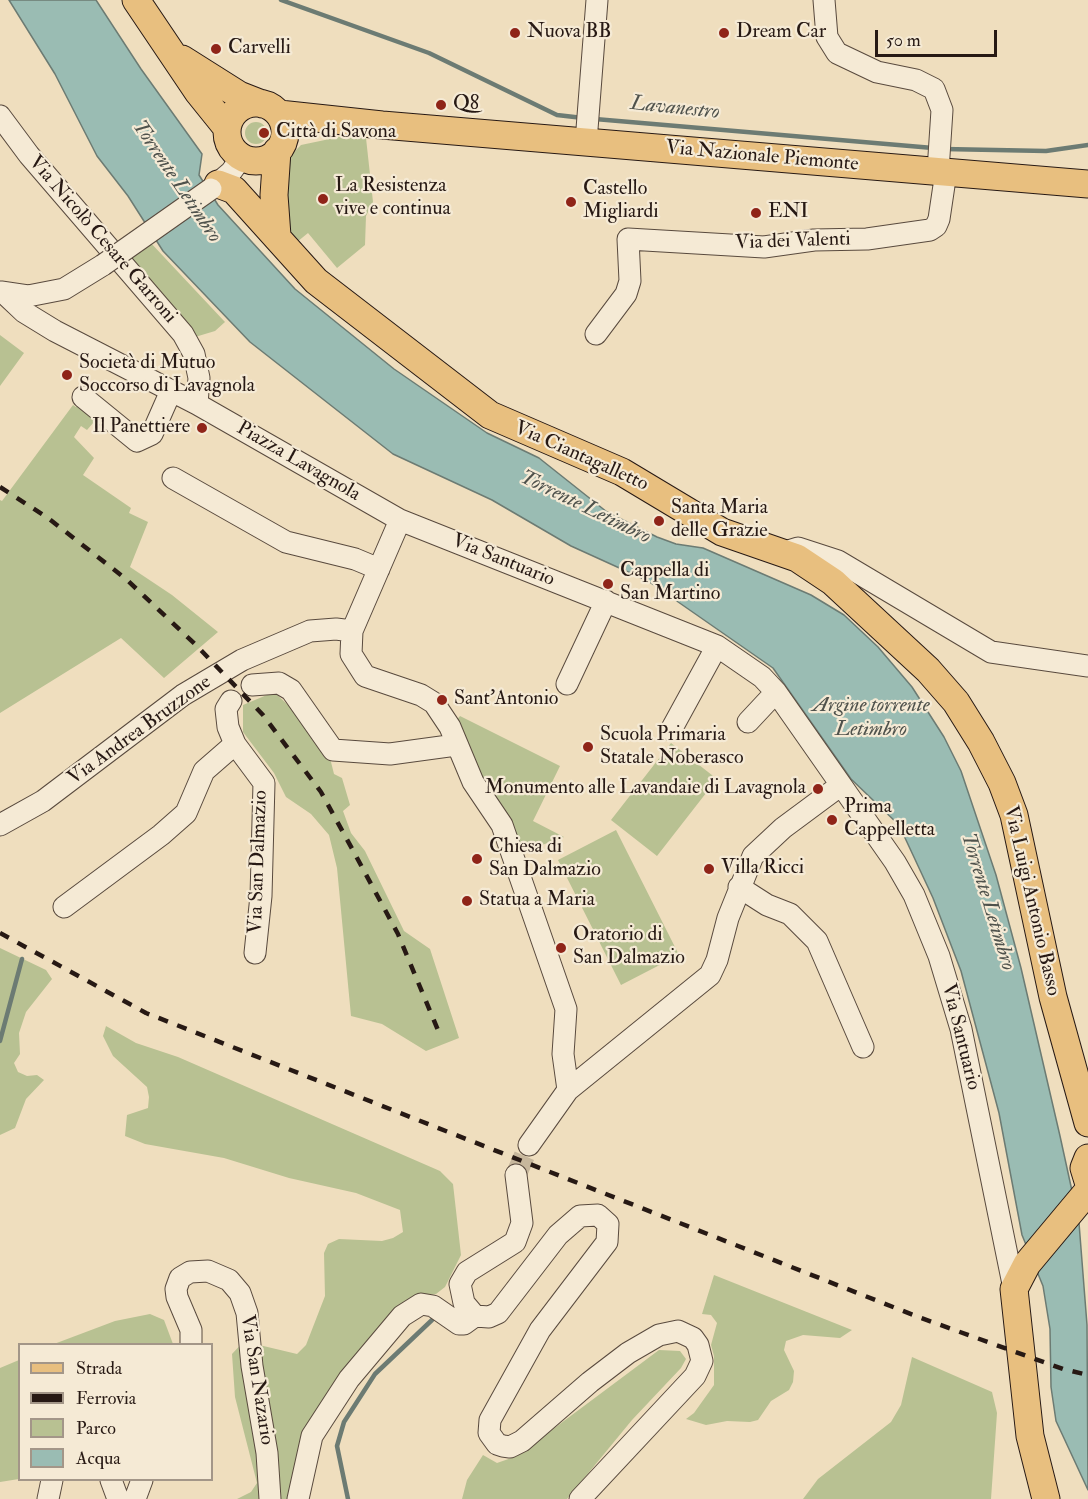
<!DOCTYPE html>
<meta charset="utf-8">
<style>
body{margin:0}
#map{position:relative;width:1088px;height:1499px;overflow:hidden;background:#efdebe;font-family:"IM FELL Double Pica",serif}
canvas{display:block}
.legend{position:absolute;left:18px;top:1343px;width:195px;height:138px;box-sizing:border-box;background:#f5ead5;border:2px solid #a39688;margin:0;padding:8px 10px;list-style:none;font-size:18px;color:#271914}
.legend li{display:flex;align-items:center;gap:12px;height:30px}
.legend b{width:30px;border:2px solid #a39688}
.scale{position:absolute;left:875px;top:30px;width:122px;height:27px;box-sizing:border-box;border:3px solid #271914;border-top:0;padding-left:8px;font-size:18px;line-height:21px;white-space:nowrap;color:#271914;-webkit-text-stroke:4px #f5ead5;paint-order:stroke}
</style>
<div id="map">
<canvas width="1088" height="1499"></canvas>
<ul class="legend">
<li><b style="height:8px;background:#e8bf7f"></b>Strada</li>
<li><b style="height:8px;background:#271914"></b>Ferrovia</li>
<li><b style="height:16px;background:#b8c192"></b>Parco</li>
<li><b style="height:16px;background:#9abcb3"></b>Acqua</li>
</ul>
<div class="scale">50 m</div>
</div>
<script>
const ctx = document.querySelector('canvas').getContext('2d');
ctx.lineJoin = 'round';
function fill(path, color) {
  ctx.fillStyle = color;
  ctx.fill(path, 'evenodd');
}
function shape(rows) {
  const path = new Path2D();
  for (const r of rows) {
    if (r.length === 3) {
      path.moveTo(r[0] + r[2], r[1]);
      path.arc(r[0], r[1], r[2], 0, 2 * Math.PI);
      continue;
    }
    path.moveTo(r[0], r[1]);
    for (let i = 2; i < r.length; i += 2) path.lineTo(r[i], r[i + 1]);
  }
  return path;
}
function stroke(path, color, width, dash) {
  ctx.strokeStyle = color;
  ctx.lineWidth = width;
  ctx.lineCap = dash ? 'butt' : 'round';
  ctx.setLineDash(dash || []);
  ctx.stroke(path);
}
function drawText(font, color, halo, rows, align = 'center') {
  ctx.font = font + ' "IM FELL Double Pica",serif';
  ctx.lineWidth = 4.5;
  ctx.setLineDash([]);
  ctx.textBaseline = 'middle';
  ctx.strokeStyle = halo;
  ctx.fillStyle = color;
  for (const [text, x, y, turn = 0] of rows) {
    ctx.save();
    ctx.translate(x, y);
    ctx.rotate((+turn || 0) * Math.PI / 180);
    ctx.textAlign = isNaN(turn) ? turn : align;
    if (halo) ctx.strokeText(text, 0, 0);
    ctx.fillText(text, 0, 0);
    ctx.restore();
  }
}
const green = shape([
 [256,133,11],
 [344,136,366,138,373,202,366,216,365,245,337,268,308,233,297,242,290,235,286,166,292,154,301,145],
 [149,241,225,322,215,331,195,337,126,260],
 [0,335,24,353,0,386],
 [81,400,100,415,87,430,81,426,74,437,94,458,83,475,131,508,129,513,148,522,130,567,172,595,218,632,164,678,121,638,0,713,0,500,2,501,73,405,76,407],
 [274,692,300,716,329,754,334,774,342,778,350,805,343,811,351,833,365,851,404,931,430,949,459,1038,426,1051,382,1024,351,1016,337,868,329,835,311,814,286,797,274,773,243,732,243,705],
 [460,716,560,766,533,821,564,837,520,853,508,823,459,734,455,722],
 [671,743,717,779,657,856,611,820],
 [616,830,679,955,621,985,558,860],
 [0,948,46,970,52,979,26,1012,19,1033,20,1054,14,1063,18,1072,27,1076,37,1075,44,1080,26,1099,15,1128,0,1135],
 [106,1026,136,1043,178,1057,440,1171,453,1184,461,1255,445,1287,436,1294,413,1297,332,1393,294,1499,237,1499,251,1492,257,1483,235,1397,232,1354,246,1339,255,1344,297,1354,306,1345,325,1296,324,1253,328,1244,339,1239,382,1241,393,1238,403,1232,400,1210,356,1193,289,1178,224,1158,145,1144,125,1136,127,1115,148,1108,149,1097,147,1087,113,1056,103,1036],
 [714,1275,852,1330,840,1338,803,1335,786,1341,784,1350,794,1371,793,1382,789,1390,771,1401,758,1420,750,1422,727,1421,706,1425,686,1419,694,1413,714,1385,714,1356,711,1345,717,1323,711,1315,702,1314],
 [150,1314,164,1320,173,1344,54,1344,115,1321],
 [659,1350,680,1351,686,1359,681,1368,632,1420,567,1499,462,1499,467,1480,483,1455,497,1463,517,1456],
 [912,1357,992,1392,997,1413,991,1499,803,1499,818,1479,891,1422,901,1405],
 [19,1360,19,1479,0,1482,0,1368]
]);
const water = shape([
 [9,0,96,0,141,69,202,154,199,175,218,205,295,289,394,369,487,433,539,458,607,512,657,537,676,544,703,548,811,595,844,615,878,647,912,687,944,737,961,771,996,875,1021,968,1060,1136,1079,1223,1087,1325,1088,1490,1056,1421,1051,1387,1050,1329,1043,1286,1022,1235,999,1113,961,971,933,898,899,825,851,779,773,668,648,581,571,546,492,500,393,454,250,342,163,251,128,196,97,156,55,74,9,0]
]);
const stream = shape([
 [281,0,429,53,557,115,583,118],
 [595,119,933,148],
 [944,149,1046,151,1088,145],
 [0,1041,22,959],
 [348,1499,337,1446,344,1422,375,1374,432,1320]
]);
const minorTunnel = shape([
 [516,1175,529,1145]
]);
const minor = shape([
 [824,0,827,37,837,53,877,72,916,80,934,89,942,110,938,171],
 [0,116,29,155,183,334,194,354,199,378,197,404],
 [586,142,597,0],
 [211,189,231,172,242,157],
 [1,292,28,296,64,289,103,265],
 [6,295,24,312,55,331,197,404,400,520,717,646,762,677,776,692,895,862,914,895,939,956,961,1029,1014,1289],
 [596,334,626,294,630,281,628,239,764,247,814,240,867,239,930,230,936,226,939,219,946,172],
 [83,397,137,441,152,434,171,391],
 [173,478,286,542,355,559,379,569],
 [400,520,352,631,351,654,365,676,421,695,434,703,450,727,473,782,502,825,566,1009,563,1054,568,1090],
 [785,552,798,548,838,561,991,652,1088,666],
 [567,684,606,601],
 [252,685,279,683,291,690,333,750,390,754,456,745],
 [231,701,226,709,228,727,235,744,264,783,261,896,255,953],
 [748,722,776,692],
 [671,730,717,646],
 [0,825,43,801,183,695,242,660,310,631,336,629,352,631],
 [739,887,767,905,790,914,817,941,863,1047],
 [64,907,161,835,186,813,204,771,235,744],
 [529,1145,568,1090,710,975,717,960,728,918,753,856,783,828,841,785],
 [475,1316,489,1317,498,1313,558,1235,580,1216,598,1215,608,1224,607,1242,540,1330,490,1420,489,1433,497,1444,503,1446,510,1447,522,1441,590,1382,628,1353,659,1335,678,1331,693,1338,698,1345,702,1361,695,1376,580,1499],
 [475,1316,464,1303,460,1284,467,1272,515,1242,522,1223,516,1175],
 [191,1344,191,1330,177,1297,176,1289,180,1278,190,1272,208,1271,229,1280,240,1293,247,1313,252,1366,267,1453,270,1499],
 [111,1480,118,1499],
 [48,1499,52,1480],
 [135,1499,142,1480],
 [298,1499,312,1436,349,1379,402,1316,421,1304,433,1306,459,1324,464,1324,475,1316]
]);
const major = shape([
 [136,0,198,92,227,128],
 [182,59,239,95,262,104],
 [256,132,29],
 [279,114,382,125,1088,184],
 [218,184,234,190,316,281,490,415,622,472,722,532,797,558,833,582,928,670,956,702,981,742,1002,783,1014,815,1053,997,1088,1123],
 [277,236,274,195,277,151],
 [1088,1158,1084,1168,1088,1181],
 [1046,1499,1030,1436,1014,1289,1027,1264,1088,1191]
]);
const rail = shape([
 [0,487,48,518,126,579,196,645,263,715,321,792,356,856,398,934,440,1035],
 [0,933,146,1013,921,1318,1063,1369,1088,1375]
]);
const minorBridge = shape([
 [103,265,211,189]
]);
const markers = [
 [515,33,6,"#8f2418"],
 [724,33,6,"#8f2418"],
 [216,49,6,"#8f2418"],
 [441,105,6,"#8f2418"],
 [264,133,6,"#8f2418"],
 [323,199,6,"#8f2418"],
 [571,202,6,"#8f2418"],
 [756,213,6,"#8f2418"],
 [67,375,6,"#8f2418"],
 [202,428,6,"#8f2418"],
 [659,521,6,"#8f2418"],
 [608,584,6,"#8f2418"],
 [442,700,6,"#8f2418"],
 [588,747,6,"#8f2418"],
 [818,789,6,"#8f2418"],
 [832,820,6,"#8f2418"],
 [477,859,6,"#8f2418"],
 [709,869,6,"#8f2418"],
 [467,901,6,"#8f2418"],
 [561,948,6,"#8f2418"]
];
const poiNames = [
 ["Nuova BB",527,33],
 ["Dream Car",736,33],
 ["Carvelli",228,49],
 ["Q8",453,105],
 ["Città di Savona",276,133],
 ["La Resistenza",335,187],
 ["vive e continua",335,210],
 ["Castello",583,190],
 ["Migliardi",583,213],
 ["ENI",768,213],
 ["Società di Mutuo",79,364],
 ["Soccorso di Lavagnola",79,387],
 ["Il Panettiere",190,428,"right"],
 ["Santa Maria",671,509],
 ["delle Grazie",671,532],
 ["Cappella di",620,572],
 ["San Martino",620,595],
 ["Sant'Antonio",454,700],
 ["Scuola Primaria",600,736],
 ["Statale Noberasco",600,759],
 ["Monumento alle Lavandaie di Lavagnola",806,789,"right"],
 ["Prima",844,808],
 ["Cappelletta",844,831],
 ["Chiesa di",489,848],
 ["San Dalmazio",489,871],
 ["Villa Ricci",721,869],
 ["Statua a Maria",479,901],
 ["Oratorio di",573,936],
 ["San Dalmazio",573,959]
];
const streetNames = [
 ["Via Nazionale Piemonte",762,157,5],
 ["Via Nicolò Cesare Garroni",102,240,49],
 ["Via dei Valenti",793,242,-2],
 ["Via Ciantagalletto",581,457,24],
 ["Piazza Lavagnola",298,462,30],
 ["Via Santuario",503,561,22],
 ["Via Andrea Bruzzone",140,731,-36],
 ["Via San Dalmazio",259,862,-88],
 ["Via Luigi Antonio Basso",1031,901,77],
 ["Via Santuario",960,1037,76],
 ["Via San Nazario",256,1380,81]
];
const waterNames = [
 ["Lavanestro",675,109,6],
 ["Torrente Letimbro",176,182,56],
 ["Torrente Letimbro",585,508,26],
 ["Argine torrente",871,706],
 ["Letimbro",871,730],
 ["Torrente Letimbro",987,902,73]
];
fill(green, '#b8c192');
fill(water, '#9abcb3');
stroke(water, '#6c7b73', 1.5);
stroke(stream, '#6c7b73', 4.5);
stroke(minorTunnel, '#c7b79c', 21, [21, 10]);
stroke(minor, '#594a3e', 23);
stroke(major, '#271914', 29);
stroke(minor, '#f5ead5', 21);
stroke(major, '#e8bf7f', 27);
stroke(rail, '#271914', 4.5, [10, 10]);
stroke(minorBridge, '#594a3e', 23, []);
stroke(minorBridge, '#f5ead5', 21);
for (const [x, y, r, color] of markers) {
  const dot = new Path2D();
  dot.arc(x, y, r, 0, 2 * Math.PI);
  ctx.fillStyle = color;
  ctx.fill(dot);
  stroke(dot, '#f5ead5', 2);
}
drawText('20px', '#271914', '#f5ead5', poiNames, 'left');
drawText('20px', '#271914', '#f5ead5', streetNames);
drawText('italic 21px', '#4f524c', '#f5ead5', waterNames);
</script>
